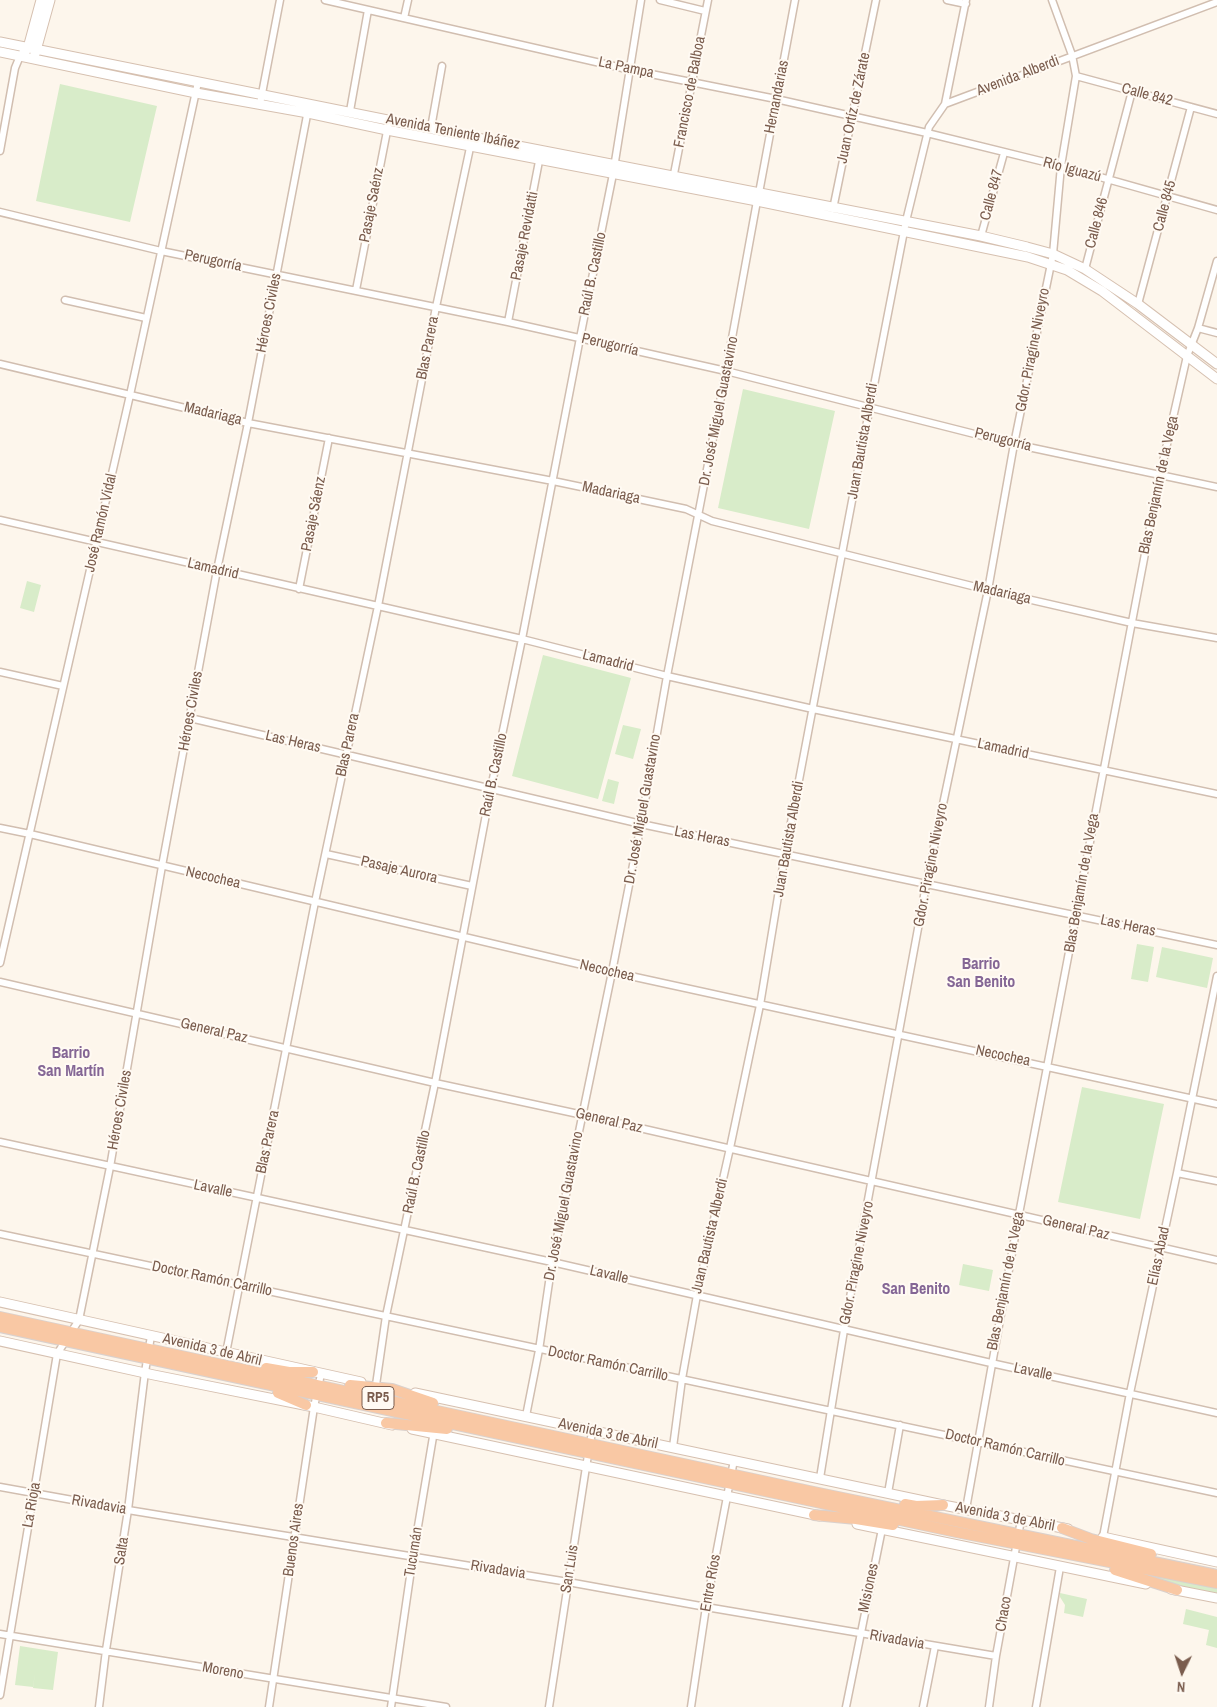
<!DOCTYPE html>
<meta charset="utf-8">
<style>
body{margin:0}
#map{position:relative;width:1217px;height:1707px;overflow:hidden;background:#fdf6ec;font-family:"Archivo Narrow",sans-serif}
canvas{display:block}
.north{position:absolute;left:1157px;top:1647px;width:50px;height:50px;-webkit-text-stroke:4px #fffaf3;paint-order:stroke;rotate:184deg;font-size:14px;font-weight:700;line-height:20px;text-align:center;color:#7a5c4d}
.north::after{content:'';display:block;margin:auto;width:18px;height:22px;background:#7a5c4d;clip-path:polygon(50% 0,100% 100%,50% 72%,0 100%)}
</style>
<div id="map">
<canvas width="1217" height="1707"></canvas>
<div class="north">N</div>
</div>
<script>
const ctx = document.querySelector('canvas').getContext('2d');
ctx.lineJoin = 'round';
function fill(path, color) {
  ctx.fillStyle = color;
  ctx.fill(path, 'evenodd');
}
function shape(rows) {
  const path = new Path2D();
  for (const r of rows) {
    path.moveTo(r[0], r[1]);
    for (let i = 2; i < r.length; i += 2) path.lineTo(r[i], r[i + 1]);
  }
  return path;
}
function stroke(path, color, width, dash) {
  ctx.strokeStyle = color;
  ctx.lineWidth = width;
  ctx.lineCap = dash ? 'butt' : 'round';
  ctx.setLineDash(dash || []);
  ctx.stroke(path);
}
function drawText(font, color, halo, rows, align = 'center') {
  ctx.font = font + ' "Archivo Narrow",sans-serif';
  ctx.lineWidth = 4;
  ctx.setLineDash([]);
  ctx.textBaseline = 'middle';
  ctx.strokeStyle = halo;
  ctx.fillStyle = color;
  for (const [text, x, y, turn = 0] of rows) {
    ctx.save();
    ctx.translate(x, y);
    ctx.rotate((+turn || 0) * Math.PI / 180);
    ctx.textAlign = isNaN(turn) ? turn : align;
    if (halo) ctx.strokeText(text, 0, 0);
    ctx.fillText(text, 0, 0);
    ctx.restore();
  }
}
const green = shape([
 [60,84,157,106,130,222,36,201],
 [743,389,835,411,809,529,718,508],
 [27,581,41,585,34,612,20,608],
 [543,655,631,678,598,799,512,776],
 [623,725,641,729,633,759,615,754],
 [608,779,619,782,614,804,602,801],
 [1137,944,1154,947,1148,982,1131,979],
 [1162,947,1213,958,1207,988,1156,977],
 [1082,1087,1164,1104,1140,1219,1058,1202],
 [963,1264,993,1270,989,1291,959,1285],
 [1123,1570,1217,1586,1217,1594,1159,1581],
 [1060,1593,1087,1599,1083,1617,1064,1613,1065,1605,1060,1597],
 [1186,1609,1217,1617,1217,1648,1206,1645,1209,1630,1183,1624],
 [20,1646,58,1652,53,1690,33,1688,35,1673,33,1687,15,1685]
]);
const minor = shape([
 [325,0,631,70,776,99,927,133,1061,166,1217,210],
 [660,0,705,11],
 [947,0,966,4],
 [404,18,408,0],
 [1076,76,1217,114],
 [260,104,280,0],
 [945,104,966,0],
 [350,111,368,10],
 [431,128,442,66],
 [0,151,15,68,20,56],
 [673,179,708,0],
 [759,193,795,0],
 [833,209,876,0],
 [0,212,161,251,508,322,726,371,1014,444,1217,487],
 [981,236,1004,153],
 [1085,269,1132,91],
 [356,290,388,126],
 [65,300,146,318],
 [1138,304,1191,107],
 [508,322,540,156],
 [1198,328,1217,333],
 [0,364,248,423,553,481,686,509,712,521,988,590,1132,623,1217,638],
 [0,520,378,606,522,639,667,676,813,709,1217,794],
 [299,589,329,438],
 [0,672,63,686],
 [190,718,641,824,1217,945],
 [0,828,30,834,612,972,1217,1104],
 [326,854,472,886],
 [0,963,130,395,198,82],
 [0,982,435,1083,583,1115,1217,1260],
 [0,1142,552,1262,991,1363,1217,1413],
 [1177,1173,1217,1181],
 [0,1234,1217,1493],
 [226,1353,315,902,378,606,436,307,471,143],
 [376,1385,386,1316,435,1083,491,788,522,639,580,338,613,174,641,0],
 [526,1416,539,1350,552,1262,612,972,641,824,667,676,726,371,757,201],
 [673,1447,682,1379,697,1295,730,1148,760,1005,785,854,870,406,906,221,929,127,945,104,1217,2],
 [820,1478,844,1330,926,885,988,590,1014,444,1053,254,1061,166,1076,76,1072,55,1052,0],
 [0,1487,128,1510,568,1582,706,1607,996,1656],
 [888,1493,900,1425],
 [966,1509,1019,1214,1160,475,1187,356,1198,328,1217,261],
 [1103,1537,1130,1393,1177,1173,1217,976],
 [0,1634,446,1707],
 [0,1695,57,1354,79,1320,110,1167,162,866,217,570,248,423,308,110],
 [99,1707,106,1650,128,1510,145,1372,151,1336],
 [269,1707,314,1407,321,1374],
 [391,1707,413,1556,434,1431],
 [549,1707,586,1467,592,1432],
 [691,1707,706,1607,734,1460],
 [846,1707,882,1529],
 [923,1707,935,1646],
 [989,1707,996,1656,1021,1520],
 [1036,1707,1060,1567]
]);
const secondary = shape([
 [0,42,472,137,981,236,1027,247,1053,254,1085,269,1138,304,1217,364],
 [0,52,196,93,308,113,387,130,757,201,1028,257,1067,270,1102,291,1217,379],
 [24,52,28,48,41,0],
 [35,54,50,0],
 [0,1302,361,1382],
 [0,1341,154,1375,314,1407,392,1425],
 [415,1393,943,1505,1068,1529],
 [412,1429,820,1516],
 [857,1524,1146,1584],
 [1103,1537,1217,1562],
 [1171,1589,1217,1598]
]);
const trunk = shape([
 [0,1317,814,1492,1217,1575],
 [0,1327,956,1532,1217,1583],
 [266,1368,289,1372,313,1372],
 [350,1385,392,1389,433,1403],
 [278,1393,306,1405],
 [386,1423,447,1429],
 [905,1504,916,1506,943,1505],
 [814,1515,856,1519,893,1525],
 [1062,1528,1091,1539,1151,1554],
 [1115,1570,1177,1590]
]);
const shields = [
 [378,1398,32]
];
const shieldNames = [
 ["RP5",378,1398]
];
const streetNames = [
 ["La Pampa",626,68,12],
 ["Avenida Alberdi",1018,76,-21],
 ["Francisco de Balboa",690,92,-79],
 ["Calle 842",1147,95,15],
 ["Hernandarias",777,97,-79],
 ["Juan Ortíz de Zárate",854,108,-78],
 ["Avenida Teniente Ibáñez",453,132,11],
 ["Río Iguazú",1072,170,15],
 ["Calle 847",992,195,-75],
 ["Pasaje Saénz",372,205,-79],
 ["Calle 845",1165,206,-75],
 ["Calle 846",1097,223,-75],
 ["Pasaje Revidatti",525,236,-79],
 ["Perugorría",213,261,12],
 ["Raúl B. Castillo",593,274,-78],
 ["Héroes Civiles",269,313,-79],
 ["Perugorría",610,345,13],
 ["Blas Parera",428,348,-79],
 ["Gdor. Piragine Niveyro",1033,350,-79],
 ["Dr. José Miguel Guastavino",719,411,-79],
 ["Madariaga",213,414,13],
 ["Perugorría",1003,440,14],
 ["Juan Bautista Alberdi",863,441,-80],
 ["Blas Benjamín de la Vega",1159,485,-78],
 ["Madariaga",611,493,12],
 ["Pasaje Sáenz",314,514,-79],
 ["José Ramón Vidal",101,523,-77],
 ["Lamadrid",213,569,13],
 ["Madariaga",1002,593,13],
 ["Lamadrid",608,661,14],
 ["Héroes Civiles",191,711,-80],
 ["Las Heras",293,742,13],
 ["Blas Parera",348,745,-78],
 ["Lamadrid",1003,749,12],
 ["Raúl B. Castillo",494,775,-78],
 ["Dr. José Miguel Guastavino",643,809,-80],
 ["Las Heras",702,837,11],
 ["Juan Bautista Alberdi",789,839,-80],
 ["Gdor. Piragine Niveyro",931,865,-79],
 ["Pasaje Aurora",399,870,13],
 ["Necochea",213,878,13],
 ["Blas Benjamín de la Vega",1082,883,-80],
 ["Las Heras",1128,926,12],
 ["Necochea",607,971,13],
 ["General Paz",214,1031,13],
 ["Necochea",1003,1056,12],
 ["Héroes Civiles",120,1110,-80],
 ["General Paz",609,1121,13],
 ["Blas Parera",268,1142,-78],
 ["Raúl B. Castillo",417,1172,-78],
 ["Lavalle",213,1189,12],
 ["Dr. José Miguel Guastavino",564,1206,-79],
 ["General Paz",1076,1228,13],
 ["Juan Bautista Alberdi",710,1236,-77],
 ["Elías Abad",1159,1256,-78],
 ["Gdor. Piragine Niveyro",857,1263,-79],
 ["Lavalle",609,1275,13],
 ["Doctor Ramón Carrillo",212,1279,12],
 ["Blas Benjamín de la Vega",1006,1281,-79],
 ["Avenida 3 de Abril",212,1350,13],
 ["Doctor Ramón Carrillo",608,1364,12],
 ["Lavalle",1033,1372,12],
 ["Avenida 3 de Abril",608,1434,12],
 ["Doctor Ramón Carrillo",1005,1448,13],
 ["La Rioja",32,1505,-80],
 ["Rivadavia",99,1505,10],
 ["Avenida 3 de Abril",1005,1517,11],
 ["Buenos Aires",294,1540,-82],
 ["Salta",122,1551,-81],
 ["Tucumán",414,1552,-81],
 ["San Luis",570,1569,-81],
 ["Rivadavia",498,1570,9],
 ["Entre Ríos",711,1583,-80],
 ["Misiones",869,1588,-78],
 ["Chaco",1004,1614,-80],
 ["Rivadavia",897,1640,10],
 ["Moreno",223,1671,10]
];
const neighbourhoodNames = [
 ["Barrio",981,965],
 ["San Benito",981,983],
 ["Barrio",71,1054],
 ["San Martín",71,1072],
 ["San Benito",916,1290]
];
fill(green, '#d8ecc9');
stroke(minor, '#d1beb0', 9);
stroke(secondary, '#d6c0b0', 11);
stroke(trunk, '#dad1cd', 12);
stroke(minor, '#fff', 6);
stroke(secondary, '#fff', 9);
stroke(trunk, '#f9c8a4', 10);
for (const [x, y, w] of shields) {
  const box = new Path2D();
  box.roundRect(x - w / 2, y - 11.5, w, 23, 4);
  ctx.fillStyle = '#fffaf3';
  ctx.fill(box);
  stroke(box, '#7a5c4d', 1);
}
drawText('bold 14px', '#7a5c4d', null, shieldNames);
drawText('15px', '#7a5c4d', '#fffaf3', streetNames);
drawText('bold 16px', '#846695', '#fffaf3', neighbourhoodNames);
</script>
